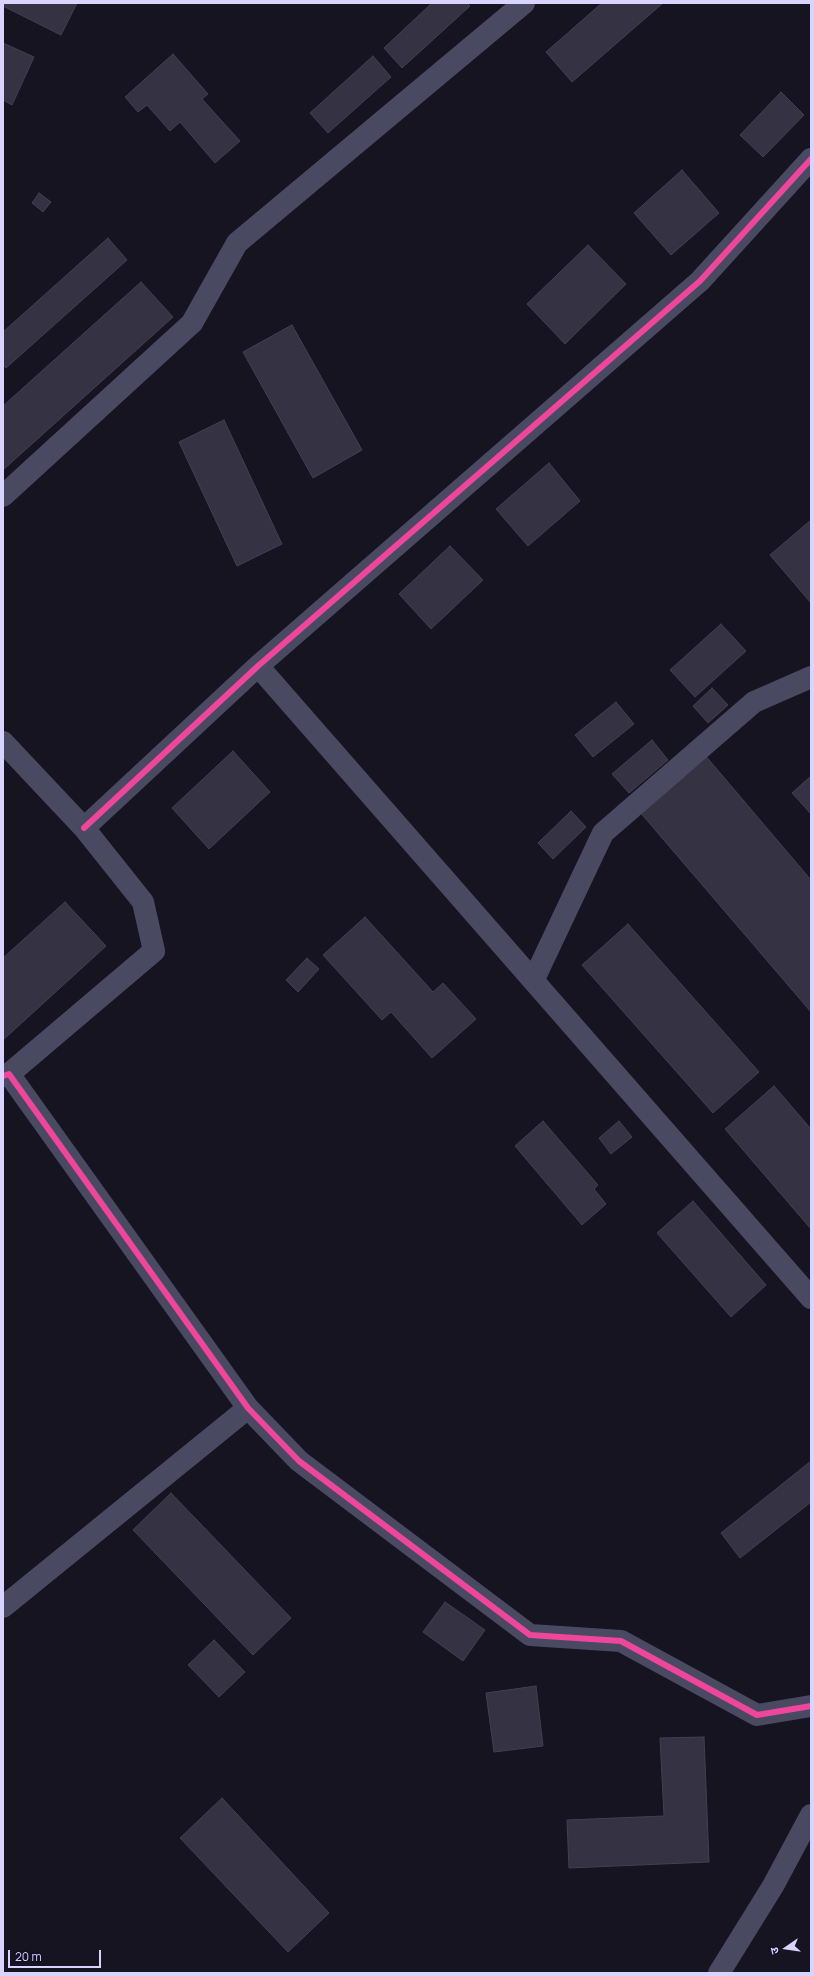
<!DOCTYPE html>
<meta charset="utf-8">
<style>
body{margin:0}
#map{position:relative;width:814px;height:1976px;overflow:hidden;background:#161421;font-family:Manrope,"Noto Sans Devanagari",sans-serif}
canvas{display:block}
.frame{position:absolute;inset:0;border:4px solid #d9d4ff;pointer-events:none}
.north{position:absolute;left:766px;top:1928px;width:40px;height:40px;-webkit-text-stroke:3px #130f26;paint-order:stroke;rotate:257deg;font-size:11px;font-weight:700;line-height:16px;text-align:center;color:#d9d4ff}
.north::after{content:'';display:block;margin:auto;width:14px;height:18px;background:#d9d4ff;clip-path:polygon(50% 0,100% 100%,50% 72%,0 100%)}
.scale{position:absolute;left:8px;top:1950px;width:93px;height:18px;box-sizing:border-box;border:2px solid #d9d4ff;border-top:0;padding-left:5px;font-size:12px;line-height:14px;white-space:nowrap;color:#d9d4ff;-webkit-text-stroke:3px #130f26;paint-order:stroke}
</style>
<div id="map">
<canvas width="814" height="1976"></canvas>
<div class="frame"></div>
<div class="north">उ</div>
<div class="scale">20 m</div>
</div>
<script>
const ctx = document.querySelector('canvas').getContext('2d');
ctx.lineJoin = 'round';
function fill(path, color) {
  ctx.fillStyle = color;
  ctx.fill(path, 'evenodd');
}
function shape(rows) {
  const path = new Path2D();
  for (const r of rows) {
    path.moveTo(r[0], r[1]);
    for (let i = 2; i < r.length; i += 2) path.lineTo(r[i], r[i + 1]);
  }
  return path;
}
function stroke(path, color, width, dash) {
  ctx.strokeStyle = color;
  ctx.lineWidth = width;
  ctx.lineCap = dash ? 'butt' : 'round';
  ctx.setLineDash(dash || []);
  ctx.stroke(path);
}
const building = shape([
 [3,3,77,3,61,35,3,6,3,3],
 [432,3,467,3,470,6,402,68,384,48,432,3],
 [602,3,663,3,572,82,546,52,602,3],
 [3,43,34,57,12,105,3,100,3,43],
 [173,54,208,94,202,99,240,141,215,163,180,122,170,131,147,105,138,112,125,97,173,54],
 [373,56,391,77,328,133,310,113,373,56],
 [781,92,804,115,763,157,740,135,781,92],
 [682,170,719,213,671,255,634,213,682,170],
 [39,193,51,202,43,212,32,203,39,193],
 [108,238,127,260,6,368,3,365,3,332,108,238],
 [588,245,626,284,565,344,527,304,588,245],
 [141,282,173,317,3,470,3,406,141,282],
 [292,325,362,450,313,478,243,352,292,325],
 [224,420,282,544,237,566,179,442,224,420],
 [549,463,580,501,528,546,496,509,549,463],
 [811,520,811,603,770,555,811,520],
 [450,546,483,580,431,629,399,594,450,546],
 [721,624,746,651,695,697,670,670,721,624],
 [712,688,728,705,708,723,693,706,712,688],
 [616,702,634,724,593,757,575,735,616,702],
 [652,740,668,760,629,793,612,774,652,740],
 [233,751,270,792,209,849,172,808,233,751],
 [704,754,811,880,811,1012,639,811,704,754],
 [811,776,811,814,792,793,811,776],
 [571,811,586,827,553,859,538,843,571,811],
 [65,902,106,946,3,1040,3,958,65,902],
 [365,917,433,992,443,983,476,1019,432,1058,391,1012,382,1020,323,955,365,917],
 [628,924,759,1072,713,1113,582,965,628,924],
 [307,958,319,969,298,992,286,980,307,958],
 [774,1086,811,1129,811,1229,725,1129,774,1086],
 [543,1121,598,1185,594,1189,606,1204,582,1225,515,1146,543,1121],
 [619,1121,632,1137,611,1154,599,1138,619,1121],
 [693,1201,766,1285,731,1317,657,1233,693,1201],
 [811,1461,811,1502,740,1558,721,1533,811,1461],
 [171,1493,291,1618,253,1655,133,1530,171,1493],
 [445,1602,485,1630,463,1661,423,1632,445,1602],
 [214,1640,245,1672,219,1697,188,1665,214,1640],
 [536,1686,543,1746,494,1752,486,1693,536,1686],
 [704,1737,709,1862,569,1868,567,1820,664,1816,660,1738,704,1737],
 [222,1798,329,1913,288,1952,180,1838,222,1798]
]);
const minor = shape([
 [3,496,192,323,237,243,524,3],
 [258,666,811,1298],
 [3,742,84,828,143,902,154,951,9,1074],
 [84,828,258,666,700,281,811,159],
 [534,979,603,833,754,702,811,677],
 [3,1076,9,1074,248,1408,299,1461,530,1635,621,1641,757,1715,811,1706],
 [3,1607,248,1408],
 [719,1973,773,1886,811,1815]
]);
const cycleway = shape([
 [84,828,258,666,700,281,811,159],
 [3,1076,9,1074,248,1408,299,1461,530,1635,621,1641,757,1715,811,1706]
]);
fill(building, '#343243');
stroke(building, '#433f54', 1);
stroke(minor, '#4a4962', 22);
stroke(cycleway, '#ed469a', 6);
</script>
